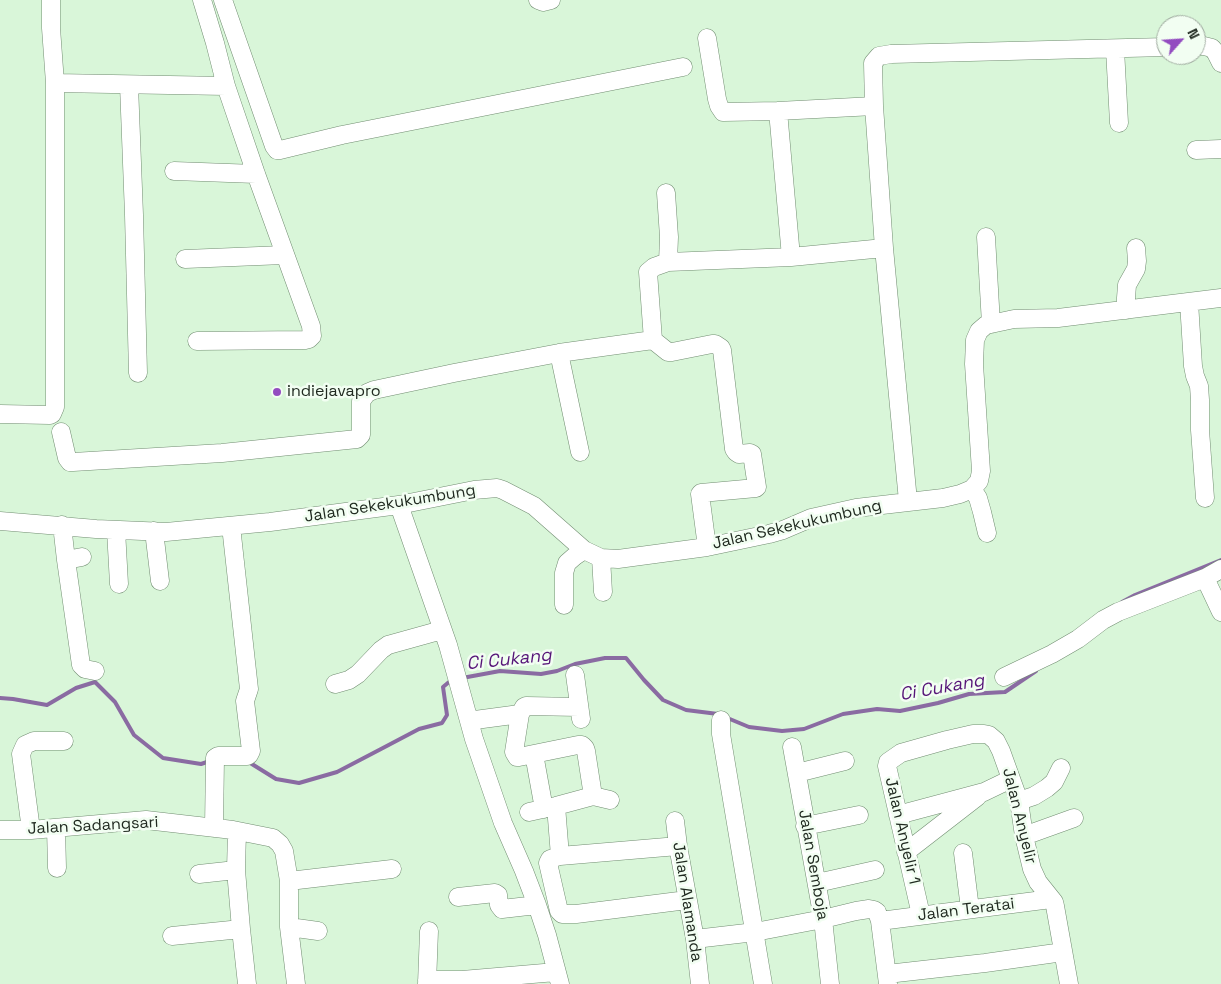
<!DOCTYPE html>
<style>
body{margin:0}
#map{position:relative;width:1221px;height:984px;overflow:hidden;background:#d9f6d9;font-family:"Space Grotesk",sans-serif}
canvas{display:block}
.north{position:absolute;left:1156px;top:15px;width:50px;height:50px;box-sizing:border-box;background:#f2fef2;border:1px solid #9ea99e;border-radius:50%;rotate:64deg;font-size:14px;font-weight:700;line-height:20px;text-align:center;color:#202a20}
.north::after{content:'';display:block;margin:auto;width:18px;height:22px;background:#934cc0;clip-path:polygon(50% 0,100% 100%,50% 72%,0 100%)}
</style>
<div id="map">
<canvas width="1221" height="984"></canvas>
<div class="north">N</div>
</div>
<script>
const ctx = document.querySelector('canvas').getContext('2d');
ctx.lineJoin = 'round';
function shape(rows) {
  const path = new Path2D();
  for (const r of rows) {
    path.moveTo(r[0], r[1]);
    for (let i = 2; i < r.length; i += 2) path.lineTo(r[i], r[i + 1]);
  }
  return path;
}
function stroke(path, color, width, dash) {
  ctx.strokeStyle = color;
  ctx.lineWidth = width;
  ctx.lineCap = dash ? 'butt' : 'round';
  ctx.setLineDash(dash || []);
  ctx.stroke(path);
}
function drawText(font, color, halo, rows, align = 'center') {
  ctx.font = font + ' "Space Grotesk",sans-serif';
  ctx.lineWidth = 5;
  ctx.setLineDash([]);
  ctx.textBaseline = 'middle';
  ctx.strokeStyle = halo;
  ctx.fillStyle = color;
  for (const [text, x, y, turn = 0] of rows) {
    ctx.save();
    ctx.translate(x, y);
    ctx.rotate((+turn || 0) * Math.PI / 180);
    ctx.textAlign = isNaN(turn) ? turn : align;
    if (halo) ctx.strokeText(text, 0, 0);
    ctx.fillText(text, 0, 0);
    ctx.restore();
  }
}
const stream = shape([
 [1122,602,1135,595,1221,560],
 [462,678,500,671,541,674,557,671,575,664,605,658,626,658,644,680,663,700,686,710,718,714],
 [0,698,13,699,47,705,76,688,95,682,115,702,134,735,163,758,201,764,210,761],
 [725,717,749,727,782,731,804,729,843,714,877,709,900,711,938,703,969,694,1005,692,1036,671],
 [247,761,276,779,299,783,337,772,381,749,419,729,442,723,447,715,443,687,449,682,453,681]
]);
const minor = shape([
 [223,0,274,146,277,150,280,150,342,135,683,67],
 [538,0,543,2,551,0],
 [707,38,717,99,719,106,723,112,778,111,874,106],
 [1196,46,1204,46,1212,48,1216,53,1221,63],
 [1115,49,1119,123],
 [55,83,226,86],
 [129,85,134,215,138,373],
 [778,111,791,257],
 [1196,150,1221,149],
 [174,171,256,174],
 [666,193,669,237,668,262],
 [986,237,991,324],
 [884,248,908,501],
 [185,259,284,255],
 [1189,302,1193,366,1195,376,1199,386,1200,400,1200,430,1205,498],
 [1126,310,1126,298,1127,285,1136,269,1137,261,1136,248],
 [653,340,668,352,672,352,712,344,715,344,721,348,722,350,734,449,736,452,739,454,750,453,752,454,757,487,756,488,701,493,700,494,707,547],
 [197,341,305,340,309,339,312,336,311,326,256,174,226,86,215,43,202,0],
 [559,353,580,452],
 [0,414,50,415,52,414,55,407,55,83,51,28,51,0],
 [61,432,67,458,70,462,73,462,222,453,357,439,361,435,361,401,367,393,374,390,454,373,559,353,653,340,648,272,654,267,668,262,791,257,884,248,874,106,873,63,879,56,891,54,1166,47],
 [972,489,978,498,982,512,987,533],
 [399,505,448,645,474,739,503,823,524,871,537,905,547,935,560,984],
 [0,521,96,529,166,532,270,522,376,508,399,505,474,490,497,488,503,490,534,506,584,550,601,558,618,559,707,547,769,534,783,530,811,518,856,508,943,498,960,494,972,489,979,481,981,471,974,364,975,340,979,331,986,325,1014,319,1058,318,1221,298],
 [62,525,66,560,81,665,85,669,95,671],
 [116,530,119,584],
 [154,531,160,581],
 [601,558,603,592],
 [66,560,82,557],
 [1205,578,1221,612],
 [564,605,564,573,567,563,575,556,584,550],
 [575,675,581,719],
 [1004,677,1052,654,1078,639,1103,620,1118,612,1205,578,1221,569],
 [335,684,349,680,358,674,381,650,388,645,442,630],
 [579,707,526,706,524,707,520,714,514,752,517,757,519,757,578,745,582,745,585,748,586,751,593,796],
 [475,720,520,714],
 [721,720,721,734,763,984],
 [792,747,823,919,830,984],
 [534,754,544,809],
 [797,773,845,761],
 [1019,801,1034,796,1047,788,1054,782,1061,768],
 [556,806,560,856],
 [529,812,556,806,593,796,610,800],
 [898,815,984,792,1011,779],
 [675,821,678,846,695,939,700,984],
 [805,826,859,815],
 [56,828,57,868],
 [214,828,215,758,218,756,247,756,249,755,251,751,245,701,249,689,231,526],
 [0,830,31,830,146,820,233,830,273,838,280,844,284,851,289,881,289,927,296,984],
 [31,830,21,754,25,745,34,741,64,741],
 [237,831,236,870,241,929,247,984],
 [1024,836,1074,818],
 [678,846,560,856,550,859,548,863,559,911,562,914,576,914,687,900],
 [906,852,977,797],
 [963,853,970,909],
 [199,874,236,870],
 [289,881,392,869],
 [817,883,875,870],
 [458,897,495,893,498,895,499,905,502,909,537,905],
 [921,915,887,766,888,762,901,753,947,740,973,734,984,734,989,735,996,741,1001,751,1019,801,1024,836,1032,869,1038,882,1054,902,1055,906,1069,984],
 [880,921,1051,899],
 [289,927,318,931],
 [172,936,241,929],
 [695,939,755,932,823,919,856,911,869,909,874,910,877,912,880,921,888,984],
 [887,974,985,963,1063,952],
 [427,980,462,980,556,972],
 [427,984,429,931]
]);
const markers = [
 [277,392,5,"#934cc0"]
];
const poiNames = [
 ["indiejavapro",287,392]
];
const streetNames = [
 ["Jalan Sekekukumbung",390,504,-9],
 ["Jalan Sekekukumbung",797,525,-13],
 ["Jalan Anyelir",1019,816,76],
 ["Jalan Sadangsari",93,826,-3],
 ["Jalan Anyelir 1",902,831,77],
 ["Jalan Semboja",813,865,80],
 ["Jalan Alamanda",687,902,81],
 ["Jalan Teratai",966,910,-7]
];
const waterNames = [
 ["Ci Cukang",509,660,-6],
 ["Ci Cukang",942,688,-10]
];
stroke(stream, '#8a6ba2', 4);
stroke(minor, '#728d72', 19);
stroke(minor, '#fff', 18);
for (const [x, y, r, color] of markers) {
  const dot = new Path2D();
  dot.arc(x, y, r, 0, 2 * Math.PI);
  ctx.fillStyle = color;
  ctx.fill(dot);
  stroke(dot, '#f2fef2', 2);
}
drawText('16px', '#202a20', '#f2fef2', poiNames, 'left');
drawText('16px', '#202a20', '#f2fef2', streetNames);
drawText('italic 18px', '#561578', '#f2fef2', waterNames);
</script>
